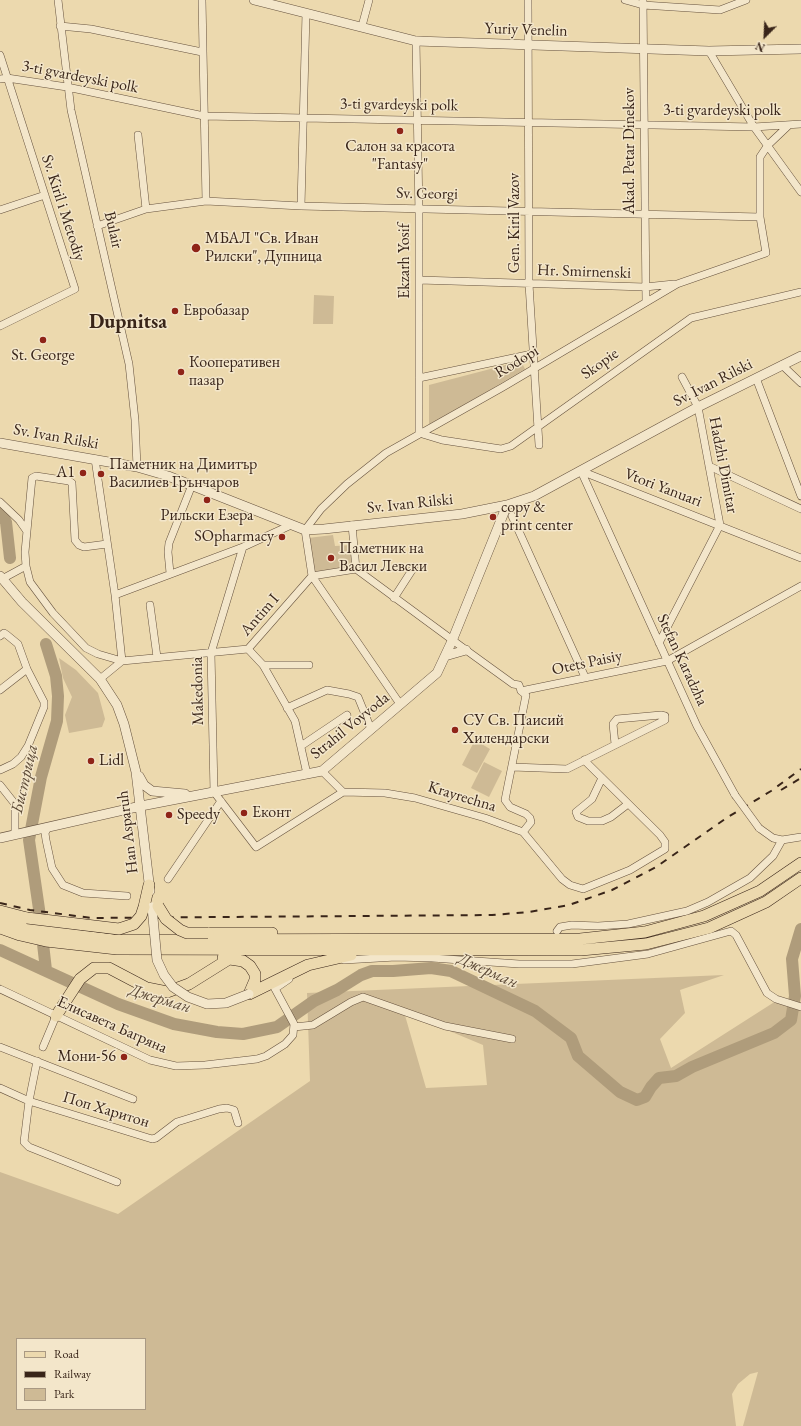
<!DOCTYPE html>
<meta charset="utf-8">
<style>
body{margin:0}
#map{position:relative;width:801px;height:1426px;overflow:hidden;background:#ecd9ae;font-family:"EB Garamond",serif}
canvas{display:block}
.legend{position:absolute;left:16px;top:1338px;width:130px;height:72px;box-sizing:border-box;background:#f3e6ca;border:1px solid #a99983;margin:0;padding:5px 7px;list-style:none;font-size:12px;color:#392519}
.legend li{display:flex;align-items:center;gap:8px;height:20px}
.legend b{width:20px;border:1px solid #a99983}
.north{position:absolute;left:745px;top:16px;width:40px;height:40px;-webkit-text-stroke:3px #f3e6ca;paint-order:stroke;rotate:204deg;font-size:11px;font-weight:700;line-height:16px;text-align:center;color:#392519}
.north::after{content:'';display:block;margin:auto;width:14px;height:18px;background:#392519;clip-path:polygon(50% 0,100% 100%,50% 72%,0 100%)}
</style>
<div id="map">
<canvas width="801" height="1426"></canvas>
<ul class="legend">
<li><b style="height:5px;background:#ecd9ae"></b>Road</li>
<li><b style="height:5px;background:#392519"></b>Railway</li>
<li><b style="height:11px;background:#ceba95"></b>Park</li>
</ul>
<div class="north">N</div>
</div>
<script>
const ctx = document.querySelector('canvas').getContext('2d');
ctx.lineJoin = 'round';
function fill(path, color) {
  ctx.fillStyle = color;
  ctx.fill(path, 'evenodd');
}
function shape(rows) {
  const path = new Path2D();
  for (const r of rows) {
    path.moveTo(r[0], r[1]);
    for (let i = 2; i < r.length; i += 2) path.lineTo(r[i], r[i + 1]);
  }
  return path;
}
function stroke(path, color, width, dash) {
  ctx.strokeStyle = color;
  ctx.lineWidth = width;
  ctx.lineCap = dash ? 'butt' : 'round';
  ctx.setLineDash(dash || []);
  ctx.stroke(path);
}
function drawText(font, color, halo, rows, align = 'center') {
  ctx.font = font + ' "EB Garamond",serif';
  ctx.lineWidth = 3;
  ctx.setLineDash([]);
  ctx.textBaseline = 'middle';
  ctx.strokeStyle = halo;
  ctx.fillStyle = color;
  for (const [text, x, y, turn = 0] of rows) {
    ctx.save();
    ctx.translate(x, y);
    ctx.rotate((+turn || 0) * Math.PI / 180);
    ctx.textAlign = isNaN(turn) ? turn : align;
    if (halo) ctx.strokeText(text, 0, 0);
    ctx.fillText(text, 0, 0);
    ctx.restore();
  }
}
const green = shape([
 [314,295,334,296,333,324,313,324],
 [521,361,525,369,429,426,429,385],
 [333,535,335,546,352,545,354,569,314,573,308,538],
 [59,658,76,670,98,693,105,719,102,727,69,733,65,715,72,697,63,678],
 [475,740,490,749,477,773,462,765],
 [484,762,502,771,489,797,471,788],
 [724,975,680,990,685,1013,660,1039,671,1068,776,1001,801,1002,801,1426,743,1426,758,1372,750,1374,738,1384,732,1394,736,1426,0,1426,0,1172,118,1214,310,1081,307,993],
 [404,1012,483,1045,487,1085,426,1088],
 [17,1339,145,1339,145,1409,17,1409]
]);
const river = shape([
 [0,512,6,522,10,558],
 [46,644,56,676,58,696,57,721,41,777,29,840,39,909,46,970],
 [0,950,118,1004,174,1024,217,1032,243,1034,277,1027,314,1001,337,990,361,975,372,971,393,971,431,968,451,971,535,1011,571,1038,578,1056,620,1092,637,1100,645,1097,651,1087,659,1078,676,1076,692,1067,774,1033,791,1020,795,996,792,959,801,929]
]);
const minor = shape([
 [58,0,71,110,129,364,135,420,137,467],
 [202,0,206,201],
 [528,0,529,284,539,445],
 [625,0,643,5,720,10,746,0],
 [643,0,646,302],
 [60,26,91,29,202,52],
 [362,26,369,0],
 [416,41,419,214,419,433,442,440,501,449,511,446,691,318,801,292],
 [709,51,754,127,801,192],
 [0,55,75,289,0,326],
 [0,79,7,78,67,87,204,116,754,127,801,124],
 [138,135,146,209],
 [301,206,306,13],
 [0,210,45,195],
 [97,226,146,209,206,201,301,206,760,217],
 [419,280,645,287,674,284],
 [782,365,801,383],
 [419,378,532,354],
 [756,378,801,496],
 [95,459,115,595,122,661],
 [709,466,801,509],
 [581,471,697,726,735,795],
 [581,471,801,558],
 [0,502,19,520,26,530],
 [512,516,585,677],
 [352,525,356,569,466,650,513,684,519,685,521,691],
 [107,544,84,547,79,545,75,540,72,483,69,481,36,476,32,478,25,552,26,566,30,582,53,613,86,648,98,654,122,661,248,649,312,576],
 [243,547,211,653,214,792,256,847,343,792],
 [170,573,168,552,169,543,192,485],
 [312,576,356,569],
 [2,579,26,566],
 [115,595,243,547,291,525],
 [394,598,414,567],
 [150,605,157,657],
 [0,636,4,633,7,635,18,644,27,669,44,702,44,707,28,746,21,757,13,764,0,770],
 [659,643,720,525,698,407,682,377],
 [248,649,263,665,295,721,307,774],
 [263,665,309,665],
 [100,679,122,661],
 [0,690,27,669],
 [400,704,312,576,305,530,321,509,347,484,386,453,503,387,677,284,766,253,760,217,760,157,768,145,789,125],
 [287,708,327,690,349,694,358,697,371,729],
 [301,746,347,715],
 [512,767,567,769,665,720,665,716,661,715,617,719,613,724,615,744],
 [322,771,343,792,385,793,415,798,485,818,523,832,562,879,570,885,583,889,630,870,665,849,665,842,660,835,584,760],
 [602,778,592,799,576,812,578,817,588,821,602,821,611,817,628,804],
 [0,785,15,804,15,835],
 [48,827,45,833,46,840,52,868,63,885,83,893,127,896],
 [759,828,773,838,782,840],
 [523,832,531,822,530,818,526,814,510,807,505,800,526,695,521,691,667,661,801,586],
 [168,879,221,801],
 [557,931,560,927,572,925,598,926,628,924,687,911,708,902,750,878,773,856,782,840,801,837],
 [344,960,396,957,432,958,519,964,572,964,648,954,731,931,736,935,767,993,776,999,801,1007],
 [276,988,289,979],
 [0,989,150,1060,176,1066,205,1065,257,1059,266,1056,285,1044,293,1035,294,1024,273,985],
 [294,1027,313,1025,351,1002,363,997,445,1026,512,1039],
 [0,1047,133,1099],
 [43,1047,56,1016],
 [37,1061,29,1101,24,1142,29,1147,117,1182],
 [0,1088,29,1101,152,1139,156,1138,177,1122,219,1109,227,1108,234,1110,238,1123]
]);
const tertiary = shape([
 [254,0,416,41,709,51,801,49],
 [0,443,137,467,168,476,305,530,324,529,462,514,507,505,534,496,698,407,801,356],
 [0,576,22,602,100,679,117,705,124,724,136,772,150,891],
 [445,656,466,650],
 [139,776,144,785,152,791,185,794],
 [0,838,141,806,322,771,437,673,452,641,507,505]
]);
const primary = shape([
 [144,907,149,885],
 [0,911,27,918],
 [0,919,38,930,114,940,580,939,645,932,704,916,760,891,801,863],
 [0,928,20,935,46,941,117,949,581,950,646,944,709,928,766,902,801,878],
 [208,933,272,933],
 [223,958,243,961,250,966,255,974,255,980,249,994],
 [249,994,308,965,351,955],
 [56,1016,80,979,94,968,109,968,147,988,167,992,189,984,229,959]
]);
const rail = shape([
 [781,790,801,778],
 [0,903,30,910,92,918,492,915,529,912,569,905,592,897,612,890,656,867,728,817,771,791,801,769]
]);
const minorBridge = shape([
 [735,795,759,828]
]);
const tertiaryBridge = shape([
 [152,907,157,960,164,975,173,987,188,997,207,1004,226,1003,249,994]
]);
const primaryBridge = shape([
 [158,906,166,919,180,930,187,933,208,933],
 [27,918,119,929,134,924,141,916,144,907]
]);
const markers = [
 [400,131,4,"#8f2418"],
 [196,248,5,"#8f2418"],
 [175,311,4,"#8f2418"],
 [43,340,4,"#8f2418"],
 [181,372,4,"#8f2418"],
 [83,473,4,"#8f2418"],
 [101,474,4,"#8f2418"],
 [207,500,4,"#8f2418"],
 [493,517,4,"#8f2418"],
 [282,537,4,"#8f2418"],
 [331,558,4,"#8f2418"],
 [455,730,4,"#8f2418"],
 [91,761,4,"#8f2418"],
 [244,813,4,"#8f2418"],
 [169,815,4,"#8f2418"],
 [124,1057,4,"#8f2418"]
];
const streetNames = [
 ["Yuriy Venelin",526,30,2],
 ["3-ti gvardeyski polk",80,77,11],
 ["3-ti gvardeyski polk",399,105,1],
 ["3-ti gvardeyski polk",722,111],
 ["Akad. Petar Dinekov",630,151,-90],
 ["Sv. Georgi",427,194,1],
 ["Sv. Kiril i Metodiy",63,208,72],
 ["Gen. Kiril Vazov",515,223,-90],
 ["Bulair",113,230,77],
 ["Ekzarh Yosif",405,261,-90],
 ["Hr. Smirnenski",584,272,2],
 ["Rodopi",517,362,-31],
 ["Skopie",600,364,-35],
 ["Sv. Ivan Rilski",713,383,-27],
 ["Sv. Ivan Rilski",56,437,10],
 ["Hadzhi Dimitar",723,465,79],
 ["Vtori Yanuari",663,488,21],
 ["Sv. Ivan Rilski",410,504,-6],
 ["Antim I",260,615,-49],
 ["Stefan Karadzha",682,660,65],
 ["Otets Paisiy",587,663,-12],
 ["Makedonia",198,691,-91],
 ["Strahil Voyvoda",350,726,-39],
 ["Krayrechna",462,797,17],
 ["Han Asparuh",128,832,-97],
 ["Елисавета Багряна",112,1025,24],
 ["Поп Харитон",106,1110,17]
];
const poiNames = [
 ["Салон за красота",400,147,"center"],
 ["\"Fantasy\"",400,165,"center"],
 ["МБАЛ \"Св. Иван",205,239],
 ["Рилски\", Дупница",205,257],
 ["Евробазар",183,311],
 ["St. George",43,356,"center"],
 ["Кооперативен",189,363],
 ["пазар",189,381],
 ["Паметник на Димитър",109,465],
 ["Василиев Грънчаров",109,483],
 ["A1",75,473,"right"],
 ["copy &",501,508],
 ["print center",501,526],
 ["Рильски Езера",207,516,"center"],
 ["SOpharmacy",274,537,"right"],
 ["Паметник на",339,549],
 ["Васил Левски",339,567],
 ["СУ Св. Паисий",463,721],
 ["Хилендарски",463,739],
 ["Lidl",99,761],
 ["Еконт",252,813],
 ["Speedy",177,815],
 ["Мони-56",116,1057,"right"]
];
const waterNames = [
 ["Бистрица",25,779,-77],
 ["Джерман",488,971,24],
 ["Джерман",160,999,17]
];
const districtNames = [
 ["Dupnitsa",128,323]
];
fill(green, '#ceba95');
stroke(river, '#af9c7b', 12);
stroke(minor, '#66523e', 8);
stroke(tertiary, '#66523e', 10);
stroke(primary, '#392519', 12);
stroke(minor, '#f3e6ca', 7);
stroke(tertiary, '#f3e6ca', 9);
stroke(primary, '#ecd9ae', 11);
stroke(rail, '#392519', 2, [7, 7]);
stroke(minorBridge, '#66523e', 8, []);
stroke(tertiaryBridge, '#66523e', 10, []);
stroke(primaryBridge, '#392519', 12, []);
stroke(minorBridge, '#f3e6ca', 7);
stroke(tertiaryBridge, '#f3e6ca', 9);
stroke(primaryBridge, '#ecd9ae', 11);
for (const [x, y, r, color] of markers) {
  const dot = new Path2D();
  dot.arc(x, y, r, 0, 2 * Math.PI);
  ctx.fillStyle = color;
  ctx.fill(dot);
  stroke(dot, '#f3e6ca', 1.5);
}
drawText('16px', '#392519', '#f3e6ca', streetNames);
drawText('16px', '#392519', '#f3e6ca', poiNames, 'left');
drawText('italic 17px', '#5c4936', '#f3e6ca', waterNames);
drawText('bold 20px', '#392519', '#f3e6ca', districtNames);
</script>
